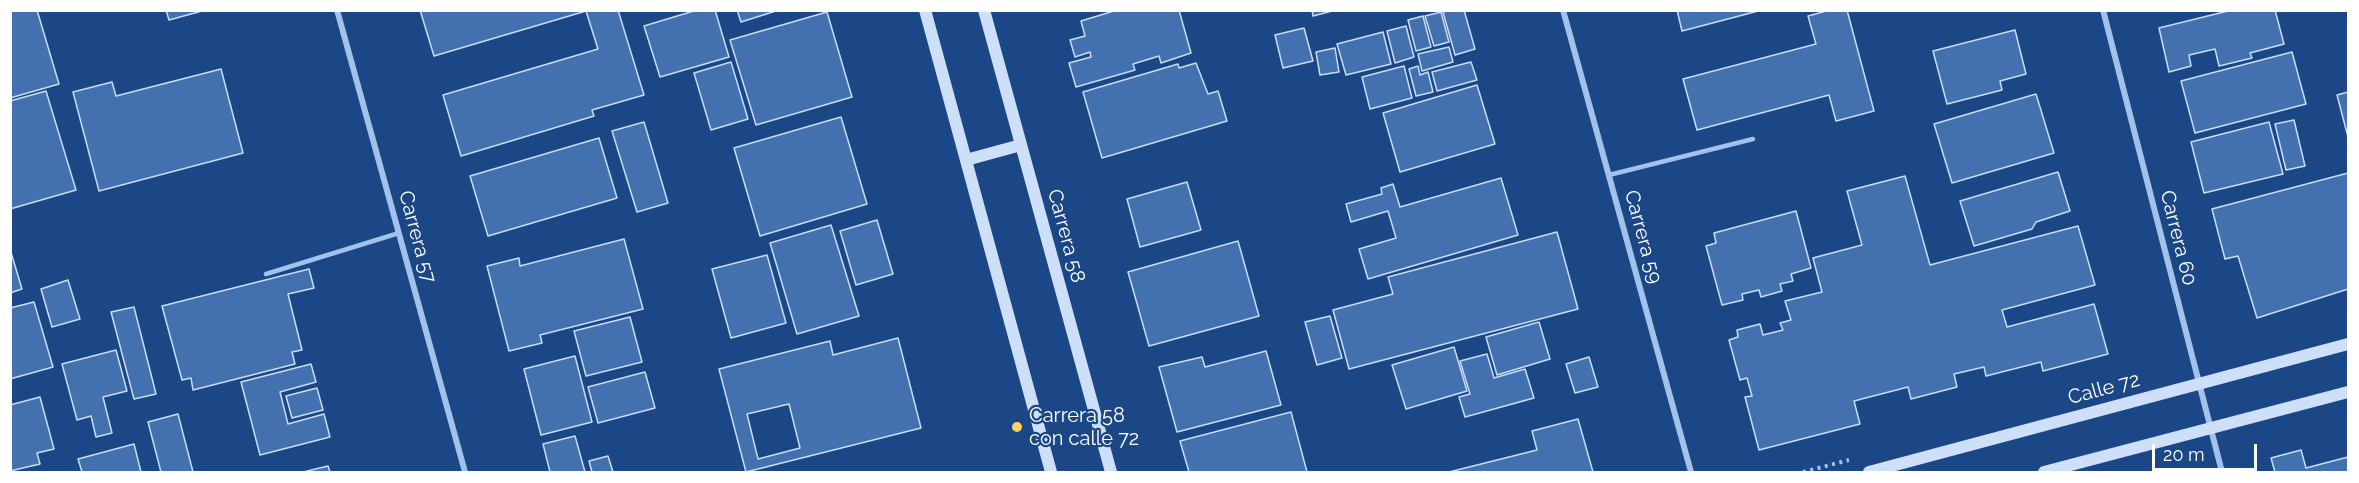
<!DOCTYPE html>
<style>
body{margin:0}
#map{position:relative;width:2359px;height:483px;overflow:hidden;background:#1b4786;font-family:Raleway,sans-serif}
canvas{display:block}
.frame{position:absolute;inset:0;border:12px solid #fff;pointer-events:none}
.scale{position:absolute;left:2152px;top:444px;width:105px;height:27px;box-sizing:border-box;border:3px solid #fff;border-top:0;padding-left:8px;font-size:18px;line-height:21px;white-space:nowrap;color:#fff;-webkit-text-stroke:4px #1b4786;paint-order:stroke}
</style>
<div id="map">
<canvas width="2359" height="483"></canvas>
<div class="frame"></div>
<div class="scale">20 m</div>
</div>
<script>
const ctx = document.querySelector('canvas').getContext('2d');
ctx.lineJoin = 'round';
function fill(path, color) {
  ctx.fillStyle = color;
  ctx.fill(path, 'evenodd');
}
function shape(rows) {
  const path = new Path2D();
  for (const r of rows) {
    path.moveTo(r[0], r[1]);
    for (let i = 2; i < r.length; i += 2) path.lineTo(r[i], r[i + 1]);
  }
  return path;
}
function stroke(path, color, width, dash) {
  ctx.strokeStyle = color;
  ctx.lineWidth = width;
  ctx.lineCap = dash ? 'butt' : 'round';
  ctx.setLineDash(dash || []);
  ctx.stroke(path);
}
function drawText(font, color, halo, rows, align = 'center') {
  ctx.font = font + ' Raleway,sans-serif';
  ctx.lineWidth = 4.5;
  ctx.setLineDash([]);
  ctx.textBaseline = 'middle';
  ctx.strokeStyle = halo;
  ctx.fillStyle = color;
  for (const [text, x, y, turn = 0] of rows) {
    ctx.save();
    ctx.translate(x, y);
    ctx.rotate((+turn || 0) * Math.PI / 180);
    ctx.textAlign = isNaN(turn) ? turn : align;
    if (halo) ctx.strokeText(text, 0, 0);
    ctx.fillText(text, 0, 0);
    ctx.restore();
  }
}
const building = shape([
 [10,10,37,10,59,84,10,98,10,10],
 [166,10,202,10,202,11,169,20,166,10],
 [420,10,618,10,644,95,592,110,594,116,461,156,443,95,598,49,586,11,434,56,420,10],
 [697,10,715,10,729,57,660,77,644,26,697,10],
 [737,10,779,10,741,22,737,10],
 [1117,10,1179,10,1191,53,1161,63,1159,56,1133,64,1135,70,1076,87,1069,63,1091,57,1090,52,1075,57,1070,40,1085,36,1081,21,1117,10],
 [1312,10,1336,10,1313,16,1312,10],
 [1450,10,1464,10,1475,49,1455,55,1443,12,1450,10],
 [1677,10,1762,10,1682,31,1677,10],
 [1830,10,1847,10,1874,111,1836,121,1829,95,1697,130,1683,79,1816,44,1808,16,1830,10],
 [2232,10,2275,10,2284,44,2250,53,2252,58,2219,66,2215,49,2189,55,2191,66,2169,72,2159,28,2232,10],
 [827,12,852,97,756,125,730,40,827,12],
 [1441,12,1449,42,1434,46,1425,16,1441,12],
 [1423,16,1431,47,1416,51,1408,20,1423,16],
 [1406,26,1414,57,1395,63,1387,31,1406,26],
 [1304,28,1313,61,1283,68,1275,35,1304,28],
 [2015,30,2026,74,2000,81,2002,90,1947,104,1933,51,2015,30],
 [1383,32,1391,64,1346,75,1337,44,1383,32],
 [1449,47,1453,62,1422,71,1418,54,1449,47],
 [1335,48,1339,72,1320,75,1316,52,1335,48],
 [2292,52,2306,104,2195,133,2181,81,2292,52],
 [731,62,748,119,711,130,694,73,731,62],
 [1471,62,1477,80,1437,91,1432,72,1471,62],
 [1196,63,1208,94,1218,91,1227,121,1102,158,1083,92,1178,64,1179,68,1196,63],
 [1404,66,1412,98,1370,109,1362,77,1404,66],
 [1418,66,1420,75,1428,72,1433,92,1416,96,1409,69,1418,66],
 [221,69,243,153,99,191,73,92,112,82,116,96,221,69],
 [1477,85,1495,144,1400,172,1383,113,1477,85],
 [46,91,76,190,10,209,10,101,46,91],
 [2348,92,2348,137,2337,95,2348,92],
 [2036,94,2054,153,1952,183,1934,124,2036,94],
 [841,117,867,204,760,236,734,148,841,117],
 [2294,120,2305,166,2286,170,2275,124,2294,120],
 [644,122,668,203,637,212,612,131,644,122],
 [2269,122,2283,174,2204,193,2191,142,2269,122],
 [599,138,617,198,488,236,470,176,599,138],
 [2058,172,2070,211,2036,222,2032,229,1974,246,1960,201,2058,172],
 [2348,173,2348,289,2257,318,2238,256,2225,259,2212,209,2348,173],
 [1905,176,1930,265,2078,226,2095,285,2002,310,2007,327,2094,304,2108,354,2043,371,2041,362,1986,376,1984,367,1954,374,1957,387,1911,399,1908,387,1854,401,1860,424,1759,450,1745,397,1752,396,1747,378,1740,380,1729,340,1738,337,1737,330,1760,324,1763,335,1783,330,1780,323,1791,320,1785,301,1822,292,1813,258,1862,245,1847,191,1905,176],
 [1501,178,1518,235,1368,279,1359,249,1396,238,1388,211,1351,222,1346,204,1382,194,1381,188,1393,184,1400,207,1501,178],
 [1187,182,1201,230,1140,247,1127,199,1187,182],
 [1796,211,1811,268,1791,274,1793,281,1780,284,1782,291,1761,297,1759,290,1742,294,1743,300,1722,305,1706,246,1716,243,1714,233,1796,211],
 [877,220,893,274,856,285,840,231,877,220],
 [831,225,859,316,797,334,770,243,831,225],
 [1557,232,1578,309,1349,369,1333,310,1393,294,1388,277,1557,232],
 [624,239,643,309,540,335,542,343,509,351,487,266,519,258,520,266,624,239],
 [1238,241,1259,316,1149,346,1128,272,1238,241],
 [10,249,22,289,10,293,10,249],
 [767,255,786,323,731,338,712,269,767,255],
 [309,269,314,288,288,294,302,350,292,352,295,364,193,390,191,378,182,380,162,306,309,269],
 [68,280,80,319,52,327,41,289,68,280],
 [34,302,53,367,10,379,10,308,34,302],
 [134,307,156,394,134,399,111,312,134,307],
 [1330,316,1342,358,1317,365,1305,322,1330,316],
 [630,317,642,362,586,376,574,331,630,317],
 [1539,322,1550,359,1497,375,1486,337,1539,322],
 [898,338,921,428,746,472,719,369,830,341,833,355,898,338],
 [789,404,800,448,758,459,747,414,789,404],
 [1454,347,1467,391,1406,409,1392,365,1454,347],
 [116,350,127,391,103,397,112,433,96,437,91,416,77,420,62,364,116,350],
 [1266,351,1281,405,1177,432,1159,367,1202,357,1205,367,1266,351],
 [1487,354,1494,378,1525,369,1534,398,1465,417,1459,397,1470,394,1460,361,1487,354],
 [575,356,592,422,541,435,524,369,575,356],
 [1589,357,1598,387,1575,393,1566,364,1589,357],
 [311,364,316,382,280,392,288,424,324,414,330,437,260,455,241,382,311,364],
 [645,372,655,408,598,423,588,387,645,372],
 [317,388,323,410,292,418,286,396,317,388],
 [40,397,54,449,37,453,40,464,10,471,10,405,40,397],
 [1291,412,1307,472,1189,472,1180,441,1291,412],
 [178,414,193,472,161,472,148,422,178,414],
 [1578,419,1593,472,1449,472,1537,450,1532,431,1578,419],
 [575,436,585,472,550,472,543,444,575,436],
 [134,444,141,472,82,472,78,459,134,444],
 [2301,450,2306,468,2348,457,2348,472,2275,472,2271,458,2301,450],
 [608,456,613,472,592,472,589,461,608,456],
 [328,466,330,472,303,472,328,466]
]);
const path = shape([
 [1803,472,1849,460]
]);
const lane = shape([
 [1609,175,1753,139],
 [266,274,399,233]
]);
const street = shape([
 [337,10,465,472],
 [1563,10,1691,472],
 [2103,10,2222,472]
]);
const secondary = shape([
 [925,10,1051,472],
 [984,10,1111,472],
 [966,160,1021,145],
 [1869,472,2348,344],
 [2044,472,2348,392]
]);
const markers = [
 [1017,427,6,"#fdd25e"]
];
const streetNames = [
 ["Carrera 58",1066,236,75],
 ["Carrera 57",417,237,75],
 ["Carrera 59",1643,237,75],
 ["Carrera 60",2178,238,76],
 ["Calle 72",2104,389,-15]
];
const poiNames = [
 ["Carrera 58",1029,416],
 ["con calle 72",1029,439]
];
fill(building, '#4371af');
stroke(building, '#c7ddf9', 1.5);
stroke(path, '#a2c2ec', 4, [3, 4.5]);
stroke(lane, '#a2c2ec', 4.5);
stroke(street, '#a2c2ec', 6);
stroke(secondary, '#cee0f9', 12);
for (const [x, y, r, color] of markers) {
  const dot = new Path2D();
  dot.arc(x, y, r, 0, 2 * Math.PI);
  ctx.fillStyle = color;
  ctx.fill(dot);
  stroke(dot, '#1b4786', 2);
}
drawText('20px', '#fff', '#1b4786', streetNames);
drawText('20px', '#fff', '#1b4786', poiNames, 'left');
</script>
